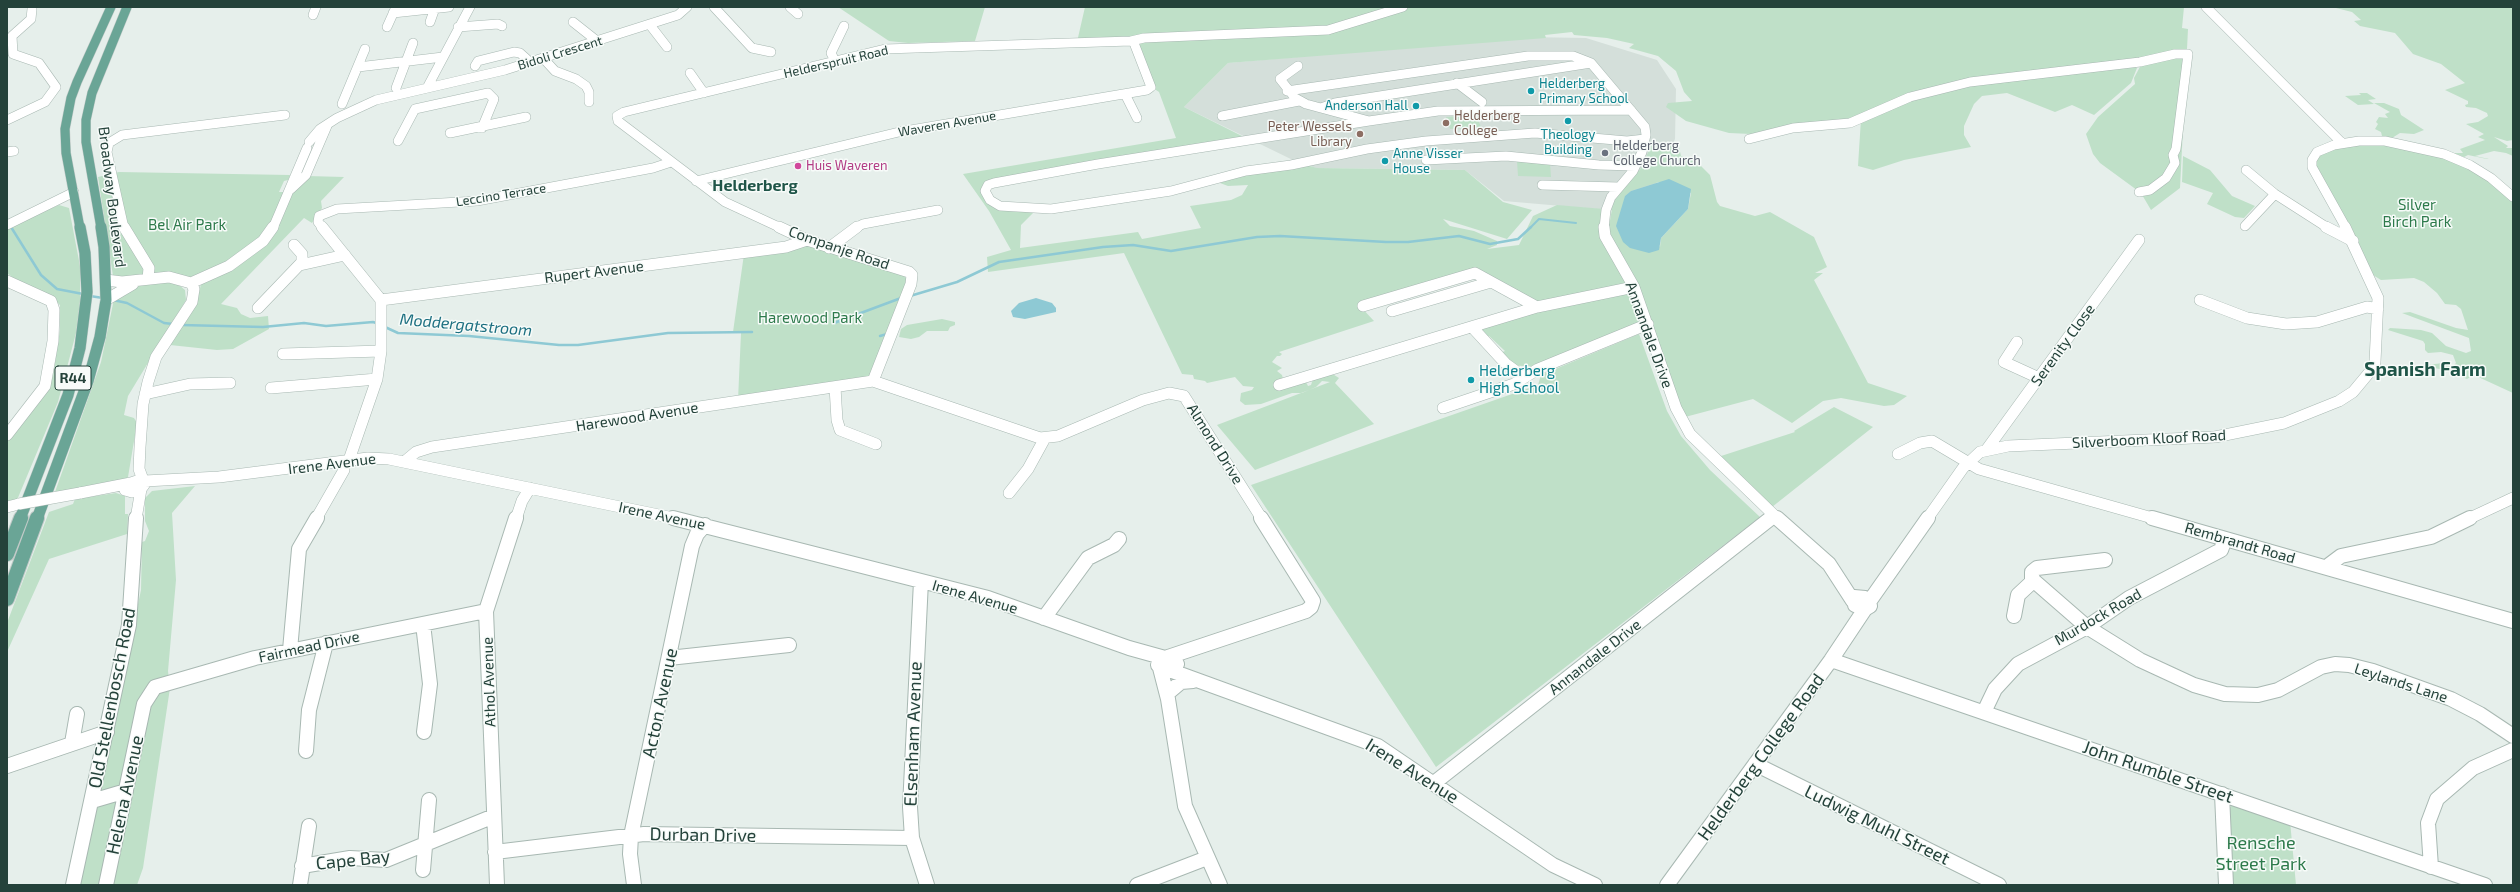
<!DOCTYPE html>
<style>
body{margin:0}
#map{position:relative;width:2520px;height:892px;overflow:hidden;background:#e6efeb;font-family:"Exo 2",sans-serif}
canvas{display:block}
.frame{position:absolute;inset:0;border:8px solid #24423a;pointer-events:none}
</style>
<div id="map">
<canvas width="2520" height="892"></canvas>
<div class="frame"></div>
</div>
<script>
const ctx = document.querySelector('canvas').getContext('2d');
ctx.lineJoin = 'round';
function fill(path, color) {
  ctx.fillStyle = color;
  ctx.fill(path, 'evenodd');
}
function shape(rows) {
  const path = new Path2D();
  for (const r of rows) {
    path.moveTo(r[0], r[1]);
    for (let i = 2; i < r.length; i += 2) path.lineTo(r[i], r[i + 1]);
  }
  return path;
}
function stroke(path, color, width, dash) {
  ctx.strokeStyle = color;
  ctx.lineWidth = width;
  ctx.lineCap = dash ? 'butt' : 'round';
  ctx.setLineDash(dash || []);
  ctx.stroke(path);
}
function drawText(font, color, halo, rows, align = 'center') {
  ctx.font = font + ' "Exo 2",sans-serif';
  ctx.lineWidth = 3;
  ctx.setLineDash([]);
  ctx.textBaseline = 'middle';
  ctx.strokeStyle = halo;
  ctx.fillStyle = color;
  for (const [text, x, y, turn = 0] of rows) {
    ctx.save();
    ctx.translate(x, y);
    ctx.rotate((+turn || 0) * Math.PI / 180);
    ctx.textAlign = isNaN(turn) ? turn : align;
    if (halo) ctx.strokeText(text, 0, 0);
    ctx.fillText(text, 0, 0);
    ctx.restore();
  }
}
const built = shape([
 [1526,37,1586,38,1657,60,1676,89,1675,139,1643,213,1504,201,1465,170,1316,168,1299,163,1184,107,1228,63]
]);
const green = shape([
 [838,7,985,7,975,41,908,43,889,41],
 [1085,7,1403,7,1340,28,1077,42],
 [1410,7,2184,7,2182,28,2188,29,2180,188,2151,210,2141,193,2100,163,2093,154,2086,134,2098,117,2135,84,2134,78,2142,63,2132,64,2137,68,2131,83,2094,115,2072,105,2055,112,2007,93,1982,96,1974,104,1964,126,1964,135,1971,147,1904,160,1873,170,1858,166,1861,119,1751,134,1729,133,1686,121,1666,107,1668,103,1692,101,1684,92,1676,71,1658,56,1629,48,1634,44,1607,38,1574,35,1572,32,1545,35,1546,38,1228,63,1184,107,1252,141,990,184,990,200,1036,210,1021,225,1020,248,1138,232,1142,239,1201,228,1190,206,1231,200,1242,195,1248,185,1228,186,1220,183,1239,175,1299,163,1317,168,1465,170,1503,202,1532,210,1507,239,1443,219,1450,226,1474,231,1497,241,1497,245,1487,249,1519,245,1533,216,1557,205,1604,209,1601,221,1631,286,1540,306,1480,273,1359,305,1374,321,1279,352,1282,354,1280,356,1277,356,1272,362,1282,368,1277,371,1282,375,1283,379,1306,382,1308,386,1311,385,1314,376,1331,373,1339,378,1335,383,1374,424,1255,470,1217,425,1330,382,1322,381,1316,387,1302,393,1292,393,1261,404,1245,405,1240,401,1241,393,1252,390,1254,387,1243,386,1235,377,1207,383,1205,381,1194,379,1193,375,1182,374,1124,253,988,272,987,257,1011,250,989,211,963,174,1176,138,1159,92,1153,88,1136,41,1335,32],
 [2332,7,2513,7,2513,140,2507,141,2494,137,2508,146,2506,148,2513,148,2513,156,2506,153,2494,151,2475,156,2489,159,2487,159,2468,155,2464,157,2453,153,2463,153,2460,149,2485,140,2478,137,2484,134,2466,124,2478,122,2488,116,2487,113,2476,108,2466,107,2465,105,2468,104,2468,101,2445,90,2465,83,2441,64,2413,54,2395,33,2360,26,2354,21,2361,20,2352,12],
 [2359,93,2367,93,2376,99,2368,100,2374,104,2358,105,2345,96,2361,95],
 [2374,103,2384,103,2399,109,2401,115,2424,130,2414,134,2400,133,2392,138,2382,136,2381,132,2375,129,2378,124,2376,122,2379,117,2388,118,2385,114,2390,112],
 [1476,115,1481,127,1450,129,1446,117],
 [2389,143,2466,165,2513,200,2513,393,2474,375,2467,379,2445,370,2429,367,2427,365,2443,363,2452,367,2456,363,2453,355,2441,352,2428,353,2425,350,2425,344,2423,341,2388,330,2390,328,2421,330,2432,333,2446,346,2466,353,2471,351,2469,338,2402,313,2410,312,2456,328,2468,330,2461,309,2456,305,2445,304,2437,293,2424,282,2414,278,2381,280,2373,275,2349,224,2320,178,2315,162,2327,147],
 [1652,144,1679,147,1681,156,1695,160,1710,175,1717,202,1720,206,1755,216,1770,212,1814,237,1827,267,1815,273,1823,273,1814,280,1868,383,1907,396,1894,405,1884,406,1841,398,1823,401,1792,423,1753,399,1685,417,1611,238,1609,226,1613,203,1628,177,1640,170],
 [1659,182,1691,193,1688,209,1661,238,1660,247,1625,196,1631,191],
 [2183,156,2210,170,2232,196,2255,206,2244,218,2235,217,2207,204,2213,193,2182,182],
 [1517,161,1550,163,1551,177,1518,176],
 [119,172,290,175,288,180,284,181,279,192,285,192,267,231,244,254,191,277,129,280,113,276,98,177],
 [307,176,344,177,321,201,322,208,312,223,304,218,221,304,237,308,241,314,250,318,268,316,269,329,233,349,217,350,170,345,197,302,201,284,254,253,292,191],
 [59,205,69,208,80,266,80,302,76,333,58,402,17,500,7,503,7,441,41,399,53,376,60,330,60,305,48,294,17,281,7,273,7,227],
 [813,245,901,271,908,281,871,377,738,400,741,333,733,332,744,254],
 [169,282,179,285,185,290,186,300,128,396,124,415,134,418,137,423,128,477,124,481,55,492,101,362,114,299,132,286],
 [1631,288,1642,323,1533,367,1512,365,1500,353,1505,351,1489,336,1484,337,1477,329,1481,325],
 [942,319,955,322,955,325,950,327,948,331,927,331,919,337,911,339,899,337,901,329,907,325],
 [1639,334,1667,411,1681,436,1710,470,1760,517,1436,767,1251,485,1538,385,1541,375],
 [1834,407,1873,427,1772,507,1718,457,1795,432,1794,431],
 [195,486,172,513,176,580,168,671,170,688,143,868,137,885,79,885,141,590,142,542,145,541,149,531,145,521,145,498,152,491],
 [116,493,125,496,125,514,128,514,127,534,49,559,7,652,7,623,49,512,73,504,75,499],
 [2232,805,2290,821,2296,885,2230,885,2229,809]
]);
const water = shape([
 [1669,179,1691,189,1688,209,1661,238,1659,250,1649,253,1630,248,1623,242,1616,226,1625,196,1631,191],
 [1036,298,1052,303,1056,308,1056,312,1025,319,1013,317,1011,311,1019,303]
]);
const streamFar1 = shape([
 [10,226,11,228],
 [1530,228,1539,219,1576,223]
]);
const stream = shape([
 [11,227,41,275,57,289,83,294],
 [90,296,103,298],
 [910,296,957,282,999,262,1103,247,1133,245,1171,251,1257,237,1280,236,1386,242,1408,242,1459,236,1490,244,1518,239,1531,227],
 [113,300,127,303,164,323,173,324],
 [834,323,901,298],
 [181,325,263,327,304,323,326,326,373,322,379,324],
 [385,327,398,333,469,336,559,345,578,345,668,333,752,332],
 [880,336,887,334]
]);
const minorFar2 = shape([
 [714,7,752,48,771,52],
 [790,7,798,14],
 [2206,7,2342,143],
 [393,13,449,7],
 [313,15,316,7],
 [430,22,435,8],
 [573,22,597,41],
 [650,25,667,47],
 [387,27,396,7],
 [458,27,498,24,502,26],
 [1131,41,1144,38,1328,30,1403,7],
 [543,58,555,71,576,79,586,86,589,92,589,102],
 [835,61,831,53,844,26],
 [475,66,478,61,514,52,520,53,530,62],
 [1298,66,1280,79,1295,98,1306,104,1369,121,1438,111,1631,110],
 [358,67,443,57],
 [690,73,704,93],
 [1457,83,1482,102],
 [428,86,470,7],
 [396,88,413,43],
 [1287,91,1528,56,1573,56,1591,63,1645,127,1646,135,1642,152,1633,171,1611,197,1606,210,1604,228],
 [1125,94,1137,118],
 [342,104,365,49],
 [1321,108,1335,103,1591,63],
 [1222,116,1299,101],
 [7,120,45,102,56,87,39,63,13,54,12,36,31,19,32,9],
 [1369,121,1098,164,994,183,988,185,985,191,990,200,1000,206,1051,209,1171,191,1246,171,1291,165,1367,149,1426,141,1535,133,1627,141,1645,139],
 [450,133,526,117],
 [1749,139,1793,128,1850,123,1910,97,1970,82,2140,62,2175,54,2188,54,2176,149,2173,155,2175,163,2166,178,2150,190,2139,192],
 [398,141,415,109,488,93,494,99,482,128],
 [309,142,320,129,337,118,376,100,505,70,678,15,687,7],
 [7,152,14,151],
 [1426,160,1506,156,1599,165,1635,166],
 [2246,170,2275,194,2328,228],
 [696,181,899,132,1147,90,1151,87,1134,43,1131,41],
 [1542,185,1618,187],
 [291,189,306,175,327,126],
 [7,225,74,192],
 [2245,226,2275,194],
 [124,228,107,152,109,143,122,135,285,115],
 [273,228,307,148],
 [323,228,318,222,319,216,337,209,477,201,653,168,671,162],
 [781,228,725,202,618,121,617,116,624,112,885,49,1131,41],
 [855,228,863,224,938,210],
 [2346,228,2312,167,2312,160,2317,152,2334,145,2359,141,2385,141,2444,154,2470,165,2491,178,2513,197]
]);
const minorFar1 = shape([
 [124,227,149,268,148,279],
 [322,227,381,300,381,351,377,379,349,460],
 [779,227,807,240,909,272,912,275,911,284,873,381],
 [1604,227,1605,236,1634,287,1676,408,1690,434,1778,519],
 [2326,227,2353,241],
 [829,248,857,227],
 [300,265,345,255],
 [106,280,122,282,169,277,191,283,194,289,192,302,156,357,148,382,143,404,140,447,139,469,143,480],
 [7,281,51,301,54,310,53,341,45,386,7,435],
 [191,283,229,266,263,241,273,227],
 [106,300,133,284],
 [381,300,786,247,807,240],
 [2200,300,2247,318,2286,324,2317,322,2367,307,2378,309],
 [1363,306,1475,273,1537,307],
 [258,308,302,262,302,254,294,245],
 [1392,311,1491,282],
 [1472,327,1506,364,1524,377],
 [2017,342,2004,362,2039,378],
 [283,354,381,351],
 [1279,385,1537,307,1634,287],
 [835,387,837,420,840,430,876,444],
 [271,388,377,379],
 [145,394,190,384,230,383],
 [1443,408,1514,384,1538,369,1648,324],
 [1987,449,2139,240],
 [1898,454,1920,443,1932,441,1979,469,2156,519],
 [404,462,416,452,432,447,873,381,1040,438,1058,436,1143,400,1169,393,1184,396,1262,519],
 [140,480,146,482,141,489,132,492,125,490,131,483,140,480],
 [145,481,219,477,368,458,389,459,678,519],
 [80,493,131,483],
 [1009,493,1028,469,1045,438],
 [7,507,19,504],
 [136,519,141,489],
 [316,519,344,470],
 [516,519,522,501,530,488],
 [1770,519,1774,516],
 [1927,519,1963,468,1980,452,2008,446,2215,437,2284,423,2339,401,2353,392,2373,368,2375,362,2378,298,2345,227],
 [2468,519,2513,498]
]);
const minor = shape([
 [673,518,988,598,1129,648,1165,658],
 [1777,518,1829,564,1853,601],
 [2152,518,2513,621],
 [2329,568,2329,565,2341,556,2431,537,2470,518],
 [2033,580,2087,627,2140,660,2194,685,2225,694,2258,695,2278,690,2321,667,2335,664,2349,665,2373,671,2451,699,2480,714,2513,736],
 [921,581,910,807,912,838,927,885],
 [1854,597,1865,598,1870,606,1865,609,1855,605,1854,597],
 [1869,602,1928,518],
 [2014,616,2018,595,2032,582,2032,572,2037,568,2105,560],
 [1044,618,1088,558,1114,545,1119,539],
 [423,624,430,684,424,732],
 [290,650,299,549,317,518],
 [1168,657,1174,659,1177,664,1175,669,1166,672,1158,665,1168,657],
 [1168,657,1306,611,1311,607,1313,601,1261,518],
 [669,658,789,645],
 [1831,660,2485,885],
 [1160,668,1168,699,1185,806,1220,885],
 [1172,671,1378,746,1553,865,1595,885],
 [1168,693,1181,682,1193,681],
 [1984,712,1995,689,2018,664,2087,627,2129,598,2221,550,2225,539],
 [72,743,77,714],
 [306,751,309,710,326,643],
 [1755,764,1999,885],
 [7,766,107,732],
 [1434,783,1771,518],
 [2222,794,2226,885],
 [92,801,126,791],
 [495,852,644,834,912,838],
 [302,866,350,858,386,860,494,816],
 [2431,867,2428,823,2437,799,2473,768,2513,750],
 [423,870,429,800],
 [73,885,129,625,136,518],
 [106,885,144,704,155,687,255,658,486,611],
 [300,885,309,826],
 [497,885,486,611,516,518],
 [634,885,630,854,631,836,692,546,697,534,705,525],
 [1137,885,1207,858],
 [1667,885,1831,660,1865,609]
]);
const majorFar2 = shape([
 [80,228,66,153,65,129,71,98,77,82,111,7],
 [101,228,86,142,86,120,92,93,127,7]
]);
const majorFar1 = shape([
 [20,519,68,395,80,348,87,292,85,253,80,227],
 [37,519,88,381,100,337,106,300,104,247,101,227]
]);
const major = shape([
 [7,554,21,518],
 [7,599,37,518]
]);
const minorBridge = shape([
 [19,504,80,493]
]);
const markers = [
 [1531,91,4,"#0f9aa8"],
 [1416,106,4,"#0f9aa8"],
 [1568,121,4,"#0f9aa8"],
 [1446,123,4,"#8d6e63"],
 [1360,134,4,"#8d6e63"],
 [1605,153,4,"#6b7280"],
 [1385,161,4,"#0f9aa8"],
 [798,166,4,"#d1479c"],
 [1471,380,4,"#0f9aa8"]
];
const farStreetnames = [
 ["Bidoli Crescent",560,53,-17],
 ["Helderspruit Road",836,62,-13],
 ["Waveren Avenue",947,124,-10],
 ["Leccino Terrace",501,195,-9]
];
const farCulturenames = [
 ["Helderberg",1539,84],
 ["Primary School",1539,99],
 ["Anderson Hall",1408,106,"right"],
 ["Theology",1568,135,"center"],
 ["Building",1568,150,"center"],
 ["Anne Visser",1393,154],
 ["House",1393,169]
];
const farEducationnames = [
 ["Helderberg",1454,116],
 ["College",1454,131],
 ["Peter Wessels",1352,127,"right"],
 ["Library",1352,142,"right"]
];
const farWorshipnames = [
 ["Helderberg",1613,146],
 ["College Church",1613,161]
];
const farHotelnames = [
 ["Huis Waveren",806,166]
];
const shields = [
 [73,378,36]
];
const shieldNames = [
 ["R44",73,378]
];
const streetNames = [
 ["Broadway Boulevard",112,197,83],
 ["Companje Road",839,248,19],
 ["Rupert Avenue",594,272,-7],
 ["Annandale Drive",1649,335,70],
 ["Serenity Close",2063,345,-54],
 ["Harewood Avenue",637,417,-9],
 ["Silverboom Kloof Road",2149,439,-3],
 ["Almond Drive",1215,444,58],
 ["Irene Avenue",332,464,-7],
 ["Irene Avenue",662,516,12],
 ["Rembrandt Road",2240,543,16],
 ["Irene Avenue",975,597,16],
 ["Murdock Road",2098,617,-30],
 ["Fairmead Drive",309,647,-12],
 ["Annandale Drive",1595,657,-38],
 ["Athol Avenue",489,682,-92],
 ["Leylands Lane",2401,683,18]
];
const parkNames = [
 ["Silver",2417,205],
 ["Birch Park",2417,222],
 ["Bel Air Park",187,225],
 ["Harewood Park",810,318]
];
const cultureNames = [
 ["Helderberg",1479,371],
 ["High School",1479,388]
];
const farDistrictnames = [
 ["Helderberg",755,186]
];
const waterNames = [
 ["Moddergatstroom",466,325,5]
];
const nearStreetnames = [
 ["Old Stellenbosch Road",112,698,-79],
 ["Acton Avenue",660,703,-78],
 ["Elsenham Avenue",913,734,-88],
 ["Helderberg College Road",1761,757,-54],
 ["Irene Avenue",1412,771,32],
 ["John Rumble Street",2158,772,19],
 ["Helena Avenue",125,795,-78],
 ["Ludwig Muhl Street",1877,825,26],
 ["Durban Drive",703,835,1],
 ["Cape Bay",353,860,-6]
];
const nearParknames = [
 ["Rensche",2261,843],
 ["Street Park",2261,864]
];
const districtNames = [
 ["Spanish Farm",2425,370]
];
fill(built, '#d4dfda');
fill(green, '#bfe0c8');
fill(water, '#8ec9d4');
stroke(streamFar1, '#8ec9d4', 2);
stroke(stream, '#8ec9d4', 2.5);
stroke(minorFar2, '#a8b8b2', 10);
stroke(minorFar1, '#a8b8b2', 12);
stroke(minor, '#a8b8b2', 16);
stroke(majorFar2, '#c2cac8', 10);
stroke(majorFar1, '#c2cac8', 12);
stroke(major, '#c2cac8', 16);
stroke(minorFar2, '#fff', 9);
stroke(minorFar1, '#fff', 11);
stroke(minor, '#fff', 14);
stroke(majorFar2, '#6aa596', 9);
stroke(majorFar1, '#6aa596', 11);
stroke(major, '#6aa596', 14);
stroke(minorBridge, '#a8b8b2', 12, []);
stroke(minorBridge, '#fff', 11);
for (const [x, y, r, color] of markers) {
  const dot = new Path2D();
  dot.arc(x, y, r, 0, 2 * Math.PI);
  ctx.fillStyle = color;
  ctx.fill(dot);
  stroke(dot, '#f7fbf9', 1.5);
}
drawText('13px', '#24423a', '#f7fbf9', farStreetnames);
drawText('13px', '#0d838f', '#f7fbf9', farCulturenames, 'left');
drawText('13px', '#785e54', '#f7fbf9', farEducationnames, 'left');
drawText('13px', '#5b616d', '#f7fbf9', farWorshipnames, 'left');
drawText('13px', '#b23c85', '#f7fbf9', farHotelnames, 'left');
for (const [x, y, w] of shields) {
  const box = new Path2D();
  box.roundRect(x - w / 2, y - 12, w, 24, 3);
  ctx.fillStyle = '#f7fbf9';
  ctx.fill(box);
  stroke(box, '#24423a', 1);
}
drawText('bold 14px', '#24423a', null, shieldNames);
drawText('15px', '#24423a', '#f7fbf9', streetNames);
drawText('15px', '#2d7a4b', '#f7fbf9', parkNames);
drawText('15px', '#0d838f', '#f7fbf9', cultureNames, 'left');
drawText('bold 16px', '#1f5548', '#f7fbf9', farDistrictnames);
drawText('italic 16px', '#1c6f80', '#f7fbf9', waterNames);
drawText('18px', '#24423a', '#f7fbf9', nearStreetnames);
drawText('18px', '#2d7a4b', '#f7fbf9', nearParknames);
drawText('bold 19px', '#1f5548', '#f7fbf9', districtNames);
</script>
